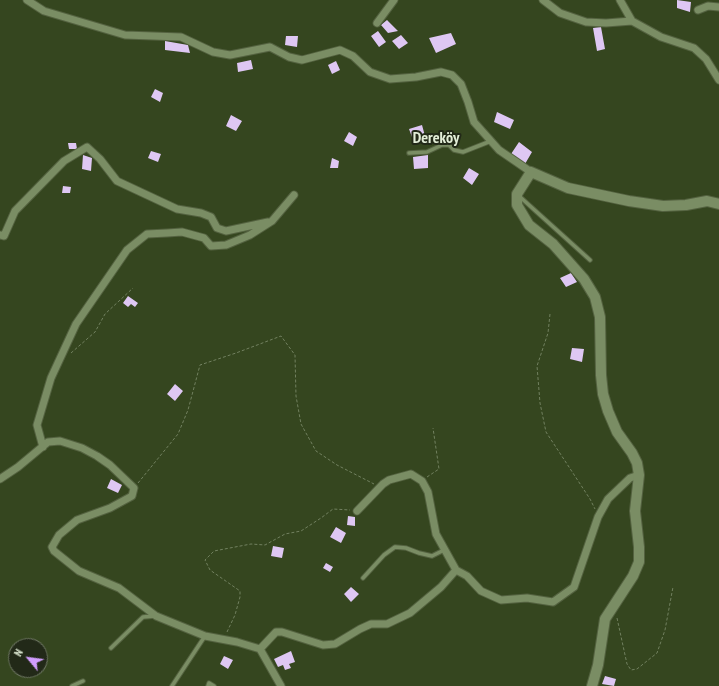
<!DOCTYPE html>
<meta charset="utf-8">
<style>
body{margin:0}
#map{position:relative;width:719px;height:686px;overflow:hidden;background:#35461f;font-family:"PT Sans Narrow",sans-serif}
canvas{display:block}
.north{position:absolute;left:8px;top:638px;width:40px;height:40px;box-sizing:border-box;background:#222918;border:1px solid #6f7764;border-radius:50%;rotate:299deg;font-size:11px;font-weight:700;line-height:16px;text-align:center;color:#e2edd7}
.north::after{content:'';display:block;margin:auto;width:14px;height:18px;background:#d19dfe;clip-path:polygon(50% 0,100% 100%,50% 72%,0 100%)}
</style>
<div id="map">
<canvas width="719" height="686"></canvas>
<div class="north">N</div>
</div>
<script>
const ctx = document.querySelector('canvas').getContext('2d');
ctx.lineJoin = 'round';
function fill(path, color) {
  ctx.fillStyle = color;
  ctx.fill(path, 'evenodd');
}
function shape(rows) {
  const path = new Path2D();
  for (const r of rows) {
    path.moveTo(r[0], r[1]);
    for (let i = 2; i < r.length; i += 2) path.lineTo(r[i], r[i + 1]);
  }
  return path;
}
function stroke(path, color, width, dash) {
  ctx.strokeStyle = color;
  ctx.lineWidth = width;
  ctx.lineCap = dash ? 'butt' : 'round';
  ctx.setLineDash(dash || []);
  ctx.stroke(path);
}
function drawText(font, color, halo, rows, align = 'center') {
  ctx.font = font + ' "PT Sans Narrow",sans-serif';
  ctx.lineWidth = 4;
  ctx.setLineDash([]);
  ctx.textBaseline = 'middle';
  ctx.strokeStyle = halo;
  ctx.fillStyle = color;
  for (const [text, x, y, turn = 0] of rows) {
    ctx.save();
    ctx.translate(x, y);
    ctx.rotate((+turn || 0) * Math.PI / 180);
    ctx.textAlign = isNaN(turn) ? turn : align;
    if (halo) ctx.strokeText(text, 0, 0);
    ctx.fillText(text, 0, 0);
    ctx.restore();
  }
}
const building = shape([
 [677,0,691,2,690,12,677,8],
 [387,20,398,31,388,33,381,25],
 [601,27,605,49,597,51,593,28],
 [378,31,386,42,379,47,371,36],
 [451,33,456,44,436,53,429,38],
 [401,35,408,43,399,49,392,41],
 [286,36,298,36,297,47,285,45],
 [165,41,188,45,190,53,165,50],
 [251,60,253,69,238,72,237,63],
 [336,61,340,70,332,74,328,65],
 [155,89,163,93,160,102,151,97],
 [497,112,514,120,510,129,494,122],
 [231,115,242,121,236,131,226,126],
 [422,125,425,136,413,140,409,129],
 [349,132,357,137,353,146,344,141],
 [519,142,532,152,525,164,511,154],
 [68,143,76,143,77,149,69,149],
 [151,151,161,154,158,162,148,158],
 [83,155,92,158,91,171,82,169],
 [428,155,428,168,414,169,413,157],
 [332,158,339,161,338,168,330,168],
 [469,168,479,174,472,185,463,178],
 [63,186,71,187,70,193,62,193],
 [571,273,577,282,566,287,560,278],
 [128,296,138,303,135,307,131,304,128,307,123,303],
 [572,348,584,349,582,362,570,359],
 [175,384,183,391,175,401,167,394],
 [111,479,122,485,118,493,107,488],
 [348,516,355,517,355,526,347,525],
 [336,527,346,533,341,543,330,537],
 [273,546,284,548,282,558,271,556],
 [326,563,333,567,330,572,323,568],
 [351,587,359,594,351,602,344,594],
 [291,651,295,662,289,664,291,668,285,670,283,665,278,667,274,659],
 [224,656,233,660,228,669,220,664],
 [605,676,616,679,614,686,602,684]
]);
const path = shape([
 [550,314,548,333,537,366,540,403,546,432,590,499,595,509],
 [71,353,95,332,105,314,133,288],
 [427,477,439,469,433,428],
 [138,483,178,434,188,410,200,365,236,353,281,336,295,355,296,396,301,424,316,451,337,465,374,484],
 [617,618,627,664,631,670,637,669,657,653,665,630,673,587],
 [227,632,235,615,240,597,240,591,210,570,205,560,214,551,251,544,265,545,285,534,301,531,321,518,333,509,350,510]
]);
const lane = shape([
 [409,153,427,152,442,145,449,145,454,150,463,152,491,141],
 [519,196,590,260],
 [363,578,384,555,395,547,406,548,419,553,432,556,444,550],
 [111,648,143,617,155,616],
 [72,686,83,681],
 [172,686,205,636],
 [208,686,209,683,214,686]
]);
const street = shape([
 [27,0,44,11,125,35,181,37,213,52,230,55,270,47,289,57,302,60,340,50,353,56,370,72,390,79,416,77,441,72,452,75,461,84,468,102,474,122,499,150,531,172],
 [543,0,560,13,586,22,606,23,632,21,661,37,694,48,706,59,719,80],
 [620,0,632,21],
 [698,10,708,6,719,7],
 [377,23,394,0],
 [0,235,4,236,15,211,64,161,87,147,100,159,117,181,177,209,201,213,211,217,217,228,226,231,268,222],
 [43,447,37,425,51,378,76,324,127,250,147,234,167,233,182,232,204,238,211,246,226,245,250,235,272,221,294,195],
 [0,479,18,467,48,442,60,441,82,448,97,456,110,465,134,488,132,496,110,508,77,520,59,535,52,547,54,551,79,571,119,588,156,616,205,636,237,642,260,649,281,686],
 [357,511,383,484,389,480,411,474,422,481,428,492,436,534,456,570],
 [260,649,276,632,282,632,323,645,335,644,360,629,371,624,387,624,410,613,441,587,456,570,467,576,481,591,501,600,527,598,553,602,574,587,598,517,608,499,630,478,639,475]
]);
const secondary = shape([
 [592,686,598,665,605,619,633,576,639,562,639,547,635,511,639,475,637,463,632,453,617,432,608,411,603,394,601,375,600,317,595,297,584,279,553,244,529,225,517,205,517,194,531,172,568,188,629,201,663,206,686,205,707,201,719,204]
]);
const quarterNames = [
 ["Dereköy",436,138]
];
fill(building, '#dec7f3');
stroke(lane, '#546240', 5.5);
stroke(street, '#546240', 9);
stroke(secondary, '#546240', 12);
stroke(path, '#728160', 1, [3, 2]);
stroke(lane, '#7a8d64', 3.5);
stroke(street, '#7a8d64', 7);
stroke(secondary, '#7a8d64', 10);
drawText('bold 16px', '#e2edd7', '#222918', quarterNames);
</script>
